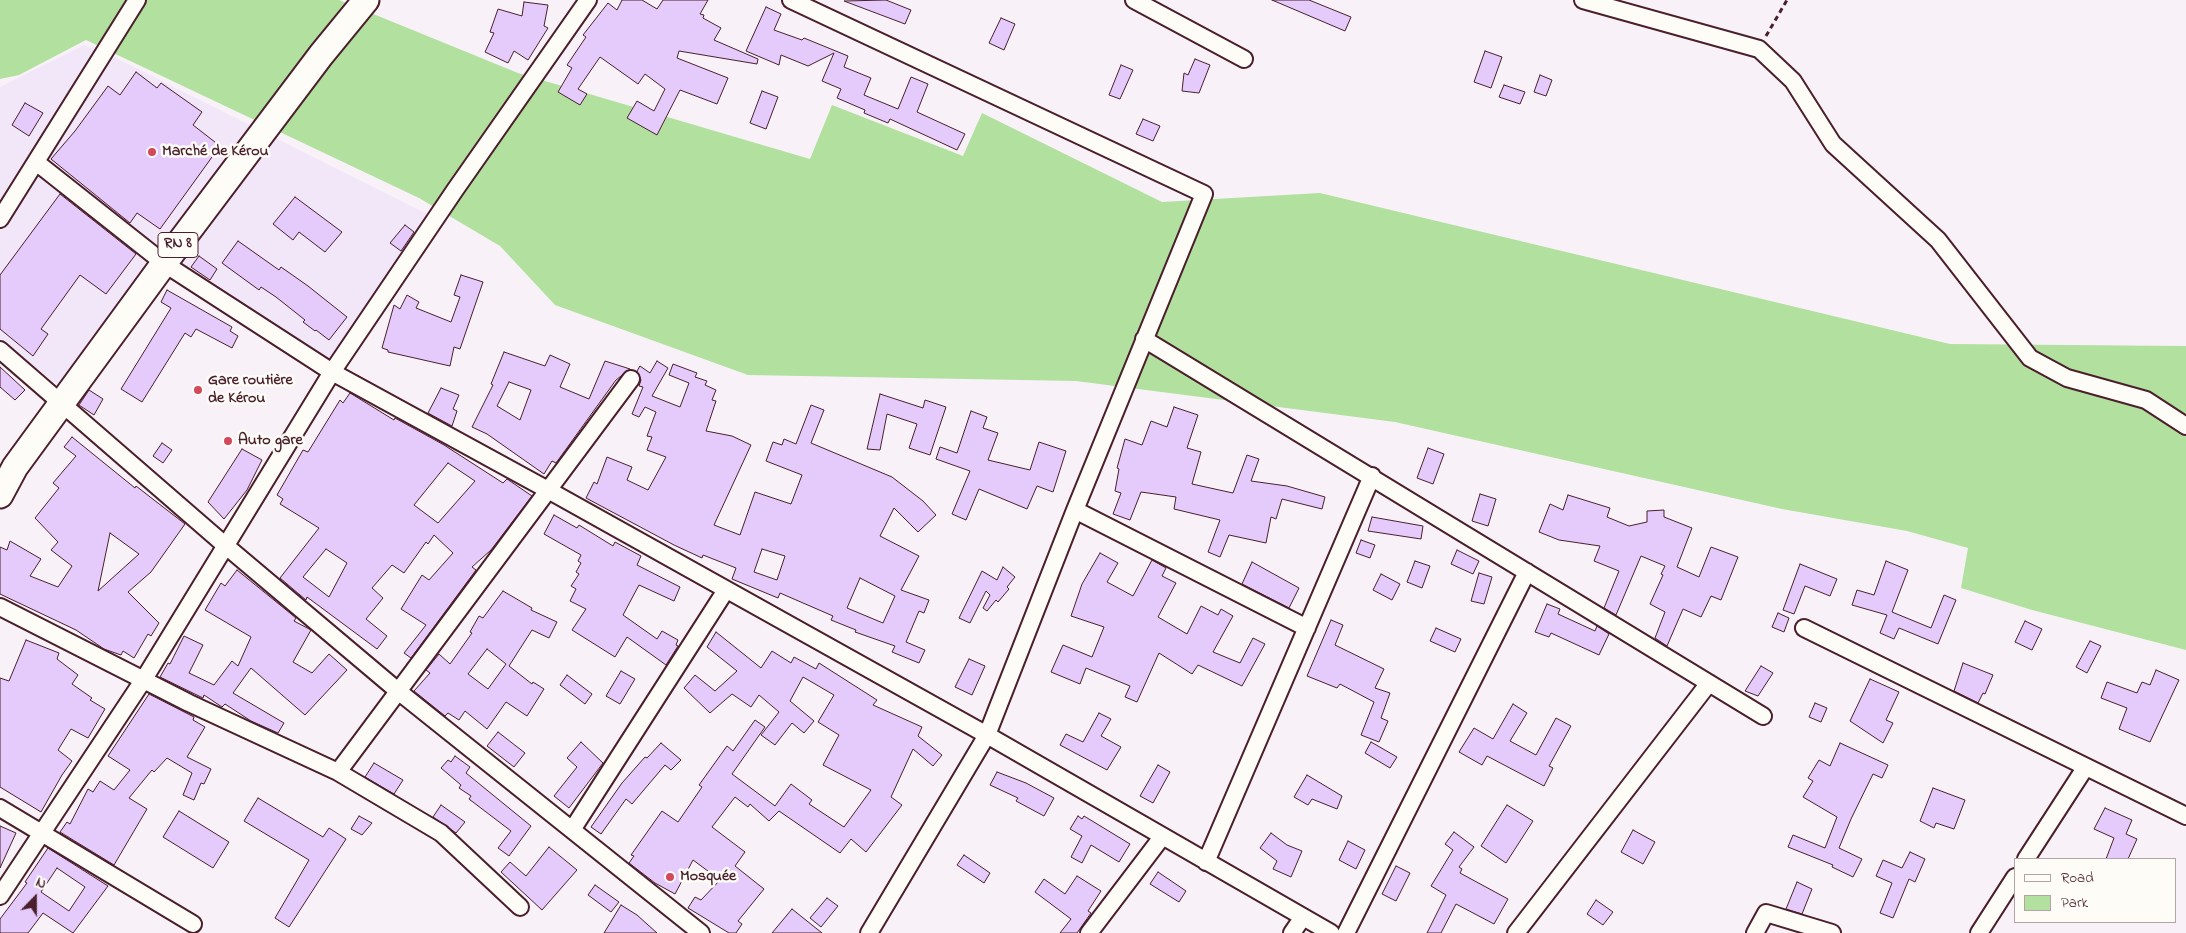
<!DOCTYPE html>
<meta charset="utf-8">
<style>
body{margin:0}
#map{position:relative;width:2186px;height:933px;overflow:hidden;background:#f8f2f8;font-family:"Indie Flower",sans-serif}
canvas{display:block}
.legend{position:absolute;left:2014px;top:858px;width:162px;height:65px;box-sizing:border-box;background:#fdfcf7;border:1px solid #b5a4a5;margin:0;padding:6px 9px;list-style:none;font-size:15px;color:#4a1f2b}
.legend li{display:flex;align-items:center;gap:10px;height:25px}
.legend b{width:25px;border:1px solid #b5a4a5}
.north{position:absolute;left:10px;top:873px;width:50px;height:50px;-webkit-text-stroke:4px #fdfcf7;paint-order:stroke;rotate:22deg;font-size:14px;font-weight:700;line-height:20px;text-align:center;color:#4a1f2b}
.north::after{content:'';display:block;margin:auto;width:18px;height:22px;background:#4a1f2b;clip-path:polygon(50% 0,100% 100%,50% 72%,0 100%)}
</style>
<div id="map">
<canvas width="2186" height="933"></canvas>
<ul class="legend">
<li><b style="height:6px;background:#fdfcf7"></b>Road</li>
<li><b style="height:14px;background:#b1e09f"></b>Park</li>
</ul>
<div class="north">N</div>
</div>
<script>
const ctx = document.querySelector('canvas').getContext('2d');
ctx.lineJoin = 'round';
function fill(path, color) {
  ctx.fillStyle = color;
  ctx.fill(path, 'evenodd');
}
function shape(rows) {
  const path = new Path2D();
  for (const r of rows) {
    path.moveTo(r[0], r[1]);
    for (let i = 2; i < r.length; i += 2) path.lineTo(r[i], r[i + 1]);
  }
  return path;
}
function stroke(path, color, width, dash) {
  ctx.strokeStyle = color;
  ctx.lineWidth = width;
  ctx.lineCap = dash ? 'butt' : 'round';
  ctx.setLineDash(dash || []);
  ctx.stroke(path);
}
function drawText(font, color, halo, rows, align = 'center') {
  ctx.font = font + ' "Indie Flower",sans-serif';
  ctx.lineWidth = 5;
  ctx.setLineDash([]);
  ctx.textBaseline = 'middle';
  ctx.strokeStyle = halo;
  ctx.fillStyle = color;
  for (const [text, x, y, turn = 0] of rows) {
    ctx.save();
    ctx.translate(x, y);
    ctx.rotate((+turn || 0) * Math.PI / 180);
    ctx.textAlign = isNaN(turn) ? turn : align;
    if (halo) ctx.strokeText(text, 0, 0);
    ctx.fillText(text, 0, 0);
    ctx.restore();
  }
}
const built = shape([
 [84,45,110,55,433,217,333,363,159,250,62,388,0,340,0,87]
]);
const green = shape([
 [0,0,339,0,518,73,810,159,832,105,963,156,982,113,1162,202,1320,193,1950,344,2186,346,2186,650,2032,610,1961,588,1968,548,1907,531,1782,509,1395,422,1076,381,748,375,555,305,500,246,419,198,86,40,19,75,0,79]
]);
const building = shape([
 [622,0,642,0,657,9,663,0,708,0,700,14,704,15,703,18,721,28,714,40,758,59,757,64,679,51,677,58,728,78,717,104,680,90,657,135,627,118,637,101,654,111,665,89,645,74,638,84,600,57,578,89,587,94,580,105,558,92,572,68,567,65,586,37,583,35,608,3,617,10,622,0],
 [886,0,911,10,905,24,844,1,886,0],
 [1272,0,1309,0,1351,17,1345,31,1272,0],
 [524,2,548,5,544,26,548,28,528,60,514,51,508,63,485,52,494,33,490,32,498,9,522,16,524,2],
 [766,7,781,14,774,30,802,40,804,38,848,56,844,67,871,78,864,95,898,109,911,77,928,84,917,112,965,134,957,150,890,119,888,123,864,113,865,110,837,98,841,89,822,81,834,53,808,66,781,55,779,65,746,51,766,7],
 [1001,18,1015,24,1004,50,989,43,1001,18],
 [1485,51,1502,57,1491,88,1474,82,1485,51],
 [1195,59,1210,65,1199,93,1182,91,1184,73,1188,75,1195,59],
 [1121,65,1133,70,1120,99,1109,95,1121,65],
 [136,72,157,88,161,83,202,112,193,125,220,146,160,229,137,213,130,223,51,159,75,131,108,86,120,95,136,72],
 [1540,75,1552,80,1546,96,1534,92,1540,75],
 [1504,85,1525,92,1520,104,1499,97,1504,85],
 [762,91,778,97,766,129,750,123,762,91],
 [25,103,43,113,29,136,12,125,25,103],
 [1143,119,1160,126,1153,141,1136,134,1143,119],
 [60,194,136,254,106,294,80,275,41,329,48,334,33,356,0,329,0,275,60,194],
 [295,197,342,232,325,252,299,232,293,240,273,224,295,197],
 [405,225,414,232,401,251,390,243,405,225],
 [238,241,279,270,281,267,308,286,347,317,329,340,316,330,315,331,303,322,305,320,276,297,261,287,259,290,222,263,238,241],
 [199,256,217,269,210,280,191,267,199,256],
 [461,275,483,282,460,349,454,347,450,366,388,352,388,350,382,348,394,305,400,309,407,295,419,302,416,308,451,322,460,297,454,295,461,275],
 [167,290,232,327,230,331,238,336,232,348,196,329,191,337,185,333,142,402,121,389,171,308,161,302,167,290],
 [504,352,545,366,550,355,570,364,560,387,589,399,605,361,630,369,616,380,556,463,552,461,544,474,487,434,472,427,493,385,491,384,504,352],
 [509,382,531,390,520,420,497,406,509,382],
 [657,361,668,368,652,396,680,407,689,383,669,375,673,364,697,373,695,377,707,381,705,385,716,390,712,400,716,401,706,431,732,436,751,445,714,525,740,535,755,492,791,504,802,475,766,461,773,442,782,445,784,439,796,444,811,405,824,410,811,443,892,477,923,501,936,515,918,532,894,508,880,536,919,556,901,590,929,600,924,613,919,611,906,642,925,650,919,663,892,652,895,646,855,632,856,630,831,620,833,616,780,593,778,598,732,579,736,568,703,555,702,558,674,545,586,498,594,482,597,484,607,457,632,467,627,480,648,490,666,457,647,450,652,437,647,436,656,412,645,407,639,417,632,414,643,387,639,386,641,380,637,371,640,366,650,373,657,361],
 [762,549,785,556,777,580,754,572,762,549],
 [860,578,895,596,883,623,847,608,860,578],
 [0,367,25,390,15,400,0,387,0,367],
 [441,388,459,395,453,409,457,411,452,426,428,413,441,388],
 [89,390,103,399,94,415,79,405,89,390],
 [350,393,394,420,395,418,444,445,503,483,507,479,532,496,491,550,472,567,476,570,411,658,404,653,426,625,401,609,422,575,429,580,453,553,434,535,428,544,426,542,404,573,392,565,372,588,383,598,366,619,387,636,377,649,307,597,306,600,280,578,319,528,280,504,283,499,277,495,303,450,308,452,340,400,343,403,350,393],
 [448,463,475,481,438,523,414,505,448,463],
 [326,549,347,563,329,597,303,577,326,549],
 [880,394,923,408,925,400,946,407,930,455,909,448,917,424,887,414,880,450,867,449,880,394],
 [1174,407,1198,415,1187,448,1201,452,1192,484,1233,493,1247,455,1259,459,1251,481,1287,486,1325,497,1322,509,1282,499,1276,519,1271,517,1266,543,1229,535,1220,557,1208,552,1220,520,1174,509,1176,497,1141,492,1130,520,1113,514,1121,493,1115,491,1119,469,1117,468,1125,439,1142,445,1151,421,1167,427,1174,407],
 [971,411,987,417,983,428,998,433,988,460,1030,470,1039,442,1066,451,1053,492,1037,486,1027,509,979,489,966,520,952,514,970,471,936,459,940,447,957,453,971,411],
 [72,437,135,488,136,486,185,524,151,572,128,592,159,623,151,636,148,634,134,658,123,651,121,655,104,649,76,630,0,594,0,547,7,550,10,541,41,559,30,576,58,587,72,566,51,550,58,542,35,518,59,488,53,483,76,456,64,447,72,437],
 [110,533,139,554,98,591,110,533],
 [162,443,172,450,163,463,153,456,162,443],
 [1428,448,1444,454,1433,484,1417,478,1428,448],
 [242,449,262,460,247,490,224,519,208,502,242,449],
 [1480,494,1496,499,1488,526,1472,521,1480,494],
 [1568,495,1610,508,1607,517,1629,526,1647,522,1647,511,1664,510,1664,517,1692,528,1677,567,1699,577,1711,547,1738,557,1721,600,1711,596,1701,617,1683,609,1667,646,1655,638,1665,612,1650,604,1663,575,1661,574,1665,566,1641,556,1616,615,1604,608,1619,571,1594,561,1600,546,1559,540,1539,532,1550,504,1563,510,1568,495],
 [554,515,577,528,579,525,613,546,615,542,641,556,637,565,680,587,674,601,639,585,623,615,657,639,662,631,678,640,676,645,678,646,666,665,627,637,615,657,572,630,586,609,570,601,576,589,571,586,579,574,576,572,581,563,578,561,581,555,544,534,554,515],
 [1372,517,1423,526,1421,539,1368,531,1372,517],
 [1361,540,1375,545,1370,558,1356,553,1361,540],
 [1457,550,1479,561,1473,574,1451,564,1457,550],
 [1100,553,1118,563,1107,582,1133,596,1152,560,1166,568,1162,576,1176,583,1158,617,1187,634,1201,606,1218,615,1221,609,1233,616,1213,652,1240,663,1253,638,1265,644,1242,686,1198,665,1192,674,1159,653,1137,702,1125,697,1130,686,1086,668,1080,684,1051,672,1063,645,1092,657,1104,627,1071,616,1082,584,1100,553],
 [1415,561,1430,566,1422,588,1407,582,1415,561],
 [1886,561,1908,570,1892,612,1931,628,1944,595,1956,600,1938,644,1899,628,1894,639,1880,633,1887,615,1852,605,1857,590,1874,595,1886,561],
 [1252,562,1299,588,1289,608,1242,584,1252,562],
 [1800,564,1837,579,1830,596,1805,586,1794,614,1783,610,1800,564],
 [1003,567,1015,577,1007,587,1009,589,998,602,996,600,987,611,983,608,990,595,986,591,970,623,959,618,982,571,997,580,1003,567],
 [237,570,296,618,294,621,311,630,293,662,312,673,329,654,347,670,305,715,251,668,233,693,284,723,278,733,251,721,225,704,222,707,204,695,203,698,160,677,168,663,170,664,184,636,203,645,189,673,214,685,232,661,238,666,251,637,205,610,221,583,225,586,237,570],
 [1479,573,1492,577,1484,604,1471,601,1479,573],
 [1381,574,1400,584,1392,600,1373,590,1381,574],
 [503,591,532,608,531,610,557,622,549,638,532,630,509,666,532,684,533,682,544,689,527,716,506,702,487,729,465,711,459,720,448,713,445,716,414,691,430,673,426,670,439,654,450,664,472,633,470,632,479,616,483,618,503,591],
 [487,649,506,664,488,689,468,674,487,649],
 [1547,604,1560,609,1558,614,1595,631,1597,626,1609,634,1599,655,1551,633,1549,637,1535,632,1547,604],
 [1778,613,1789,618,1784,632,1772,627,1778,613],
 [1331,620,1343,625,1335,645,1384,669,1375,688,1390,693,1381,718,1388,721,1379,742,1361,735,1374,702,1340,684,1337,688,1307,676,1331,620],
 [2025,621,2042,629,2032,650,2015,642,2025,621],
 [1436,628,1461,639,1455,652,1430,641,1436,628],
 [716,632,761,668,772,651,791,663,794,657,816,669,819,663,877,700,873,705,922,727,918,736,942,755,933,766,913,749,891,797,902,805,866,852,851,839,840,853,779,811,769,821,750,804,748,807,735,797,712,827,745,852,735,866,764,889,738,921,742,924,736,933,729,933,688,908,695,897,701,900,720,880,693,860,675,894,655,883,629,863,634,856,631,855,662,811,678,822,702,787,699,785,727,746,733,751,755,720,765,727,732,774,775,806,791,784,812,800,809,804,844,827,871,790,823,765,839,735,818,722,834,695,803,677,790,701,814,721,804,733,792,723,775,745,761,735,779,712,759,695,751,707,732,694,710,713,684,688,695,675,715,691,737,671,707,647,716,632],
 [26,640,59,653,57,659,78,675,72,684,92,698,90,700,105,709,88,738,71,729,58,750,72,761,62,775,41,812,0,787,0,678,9,681,26,640],
 [2090,641,2101,646,2087,673,2076,667,2090,641],
 [969,659,985,666,972,695,955,687,969,659],
 [1963,663,1993,675,1985,694,1983,693,1978,703,1954,691,1963,663],
 [1761,666,1773,673,1758,696,1745,691,1761,666],
 [2156,670,2179,680,2150,742,2119,729,2127,708,2101,698,2107,682,2137,693,2142,682,2150,685,2156,670],
 [621,671,635,679,620,704,606,696,621,671],
 [567,675,592,694,585,704,560,685,567,675],
 [1870,679,1899,692,1886,720,1893,723,1883,743,1850,721,1870,679],
 [149,694,194,717,193,720,205,727,187,757,211,769,204,784,201,783,194,800,183,795,192,773,167,758,154,772,152,770,129,798,147,809,114,865,60,832,67,822,70,824,88,789,93,792,100,781,114,790,130,770,108,756,149,694],
 [1815,703,1827,708,1821,722,1809,717,1815,703],
 [1513,704,1527,713,1510,741,1536,755,1556,718,1571,726,1549,766,1553,768,1544,786,1487,756,1482,765,1459,752,1474,728,1493,739,1513,704],
 [1099,713,1111,719,1101,736,1121,747,1107,770,1060,745,1066,734,1083,742,1099,713],
 [498,732,525,753,514,767,487,746,498,732],
 [581,742,603,763,569,808,554,796,577,767,567,758,581,742],
 [1371,742,1397,757,1390,768,1365,753,1371,742],
 [661,743,681,760,671,770,665,765,632,804,626,799,601,834,591,827,622,783,645,757,647,758,661,743],
 [1840,743,1888,765,1882,778,1873,774,1851,819,1839,848,1862,859,1853,877,1832,867,1833,865,1788,847,1793,835,1825,848,1837,817,1803,797,1813,781,1808,778,1819,760,1830,766,1840,743],
 [455,756,470,767,466,773,531,826,509,856,498,848,511,831,469,799,471,796,459,788,461,785,441,768,448,760,451,762,455,756],
 [374,763,403,780,394,794,365,777,374,763],
 [1158,765,1170,772,1153,803,1140,796,1158,765],
 [997,772,1026,783,1054,798,1044,816,1016,801,1018,798,990,785,997,772],
 [1307,775,1342,796,1337,809,1312,799,1308,805,1294,797,1307,775],
 [1933,788,1965,800,1954,829,1936,823,1934,828,1920,821,1933,788],
 [258,798,323,837,329,828,346,839,289,927,275,918,309,860,244,821,258,798],
 [441,805,465,822,456,833,433,817,441,805],
 [1507,805,1533,821,1506,863,1481,846,1507,805],
 [2105,808,2132,820,2126,834,2137,839,2128,859,2106,859,2114,838,2094,829,2105,808],
 [179,811,229,842,213,868,163,837,179,811],
 [359,816,372,823,362,835,351,829,359,816],
 [1078,816,1082,819,1084,816,1130,844,1119,862,1091,845,1082,863,1071,857,1082,836,1070,829,1078,816],
 [0,826,16,833,0,868,0,826],
 [1633,830,1655,842,1643,864,1621,852,1633,830],
 [1454,832,1474,847,1459,867,1462,869,1460,873,1508,899,1494,924,1456,904,1441,933,1427,933,1446,895,1431,886,1453,850,1445,844,1454,832],
 [1271,833,1287,845,1302,851,1291,877,1273,869,1277,861,1260,848,1271,833],
 [1348,841,1365,850,1356,869,1339,860,1348,841],
 [549,847,577,870,542,910,501,872,510,862,526,876,549,847],
 [48,848,108,886,73,933,43,913,28,933,0,933,0,919,27,883,25,882,48,848],
 [57,868,85,887,69,911,41,892,57,868],
 [1910,852,1925,859,1915,882,1909,879,1893,918,1880,913,1892,883,1876,876,1883,860,1902,868,1910,852],
 [964,855,990,873,984,883,957,865,964,855],
 [1396,866,1410,873,1396,901,1382,894,1396,866],
 [1158,872,1186,891,1179,902,1150,884,1158,872],
 [1077,876,1101,891,1088,911,1091,913,1077,933,1060,933,1071,919,1035,892,1044,879,1065,894,1077,876],
 [1797,882,1812,889,1802,914,1786,909,1797,882],
 [595,885,619,902,611,912,588,895,595,885],
 [827,898,838,906,821,927,810,918,827,898],
 [1596,900,1613,912,1603,925,1587,914,1596,900],
 [621,905,637,915,657,933,604,933,621,905],
 [792,909,822,933,772,933,792,909]
]);
const path = shape([
 [1766,36,1787,0]
]);
const minor = shape([
 [791,0,1204,194,1075,510,987,735,869,933],
 [1134,0,1244,59],
 [1583,0,1759,49,1793,81,1833,144,1938,240,2030,358,2067,378,2146,400,2186,426],
 [36,162,165,264,332,372,548,490,987,735,1331,933],
 [0,219,137,0],
 [1144,339,1763,716],
 [0,350,226,546,398,691,701,933],
 [1075,510,1307,628],
 [0,607,189,703,338,772,441,833,520,907],
 [1804,628,2186,816],
 [338,772,631,379],
 [0,808,193,924],
 [572,830,726,590],
 [2026,859,2085,768],
 [1206,862,1372,476],
 [0,896,144,679,332,372,455,190,588,0],
 [1089,933,1162,837],
 [1292,933,1303,917],
 [1346,933,1527,572],
 [1516,933,1709,683],
 [1755,933,1766,913,1832,933],
 [1979,933,2015,877]
]);
const primary = shape([
 [0,495,15,467,165,262,321,55,366,0]
]);
const markers = [
 [152,152,5,"#d1495b"],
 [198,390,5,"#d1495b"],
 [228,441,5,"#d1495b"],
 [670,877,5,"#d1495b"]
];
const shields = [
 [178,245,40]
];
const shieldNames = [
 ["RN 8",178,245]
];
const poiNames = [
 ["Marché de Kérou",162,152],
 ["Gare routière",208,381],
 ["de Kérou",208,399],
 ["Auto gare",238,441],
 ["Mosquée",680,877]
];
fill(built, '#f2e6f9');
fill(green, '#b1e09f');
fill(building, '#e4cbfb');
stroke(building, '#4a1f2b', 1);
stroke(minor, '#4a1f2b', 20);
stroke(primary, '#4a1f2b', 29);
stroke(path, '#4a1f2b', 3, [5, 4]);
stroke(minor, '#fdfcf7', 16);
stroke(primary, '#fdfcf7', 25);
for (const [x, y, r, color] of markers) {
  const dot = new Path2D();
  dot.arc(x, y, r, 0, 2 * Math.PI);
  ctx.fillStyle = color;
  ctx.fill(dot);
  stroke(dot, '#fdfcf7', 2);
}
for (const [x, y, w] of shields) {
  const box = new Path2D();
  box.roundRect(x - w / 2, y - 12.5, w, 25, 4);
  ctx.fillStyle = '#fdfcf7';
  ctx.fill(box);
  stroke(box, '#4a1f2b', 1);
}
drawText('bold 15px', '#4a1f2b', null, shieldNames);
drawText('bold 16px', '#4a1f2b', '#fdfcf7', poiNames, 'left');
</script>
